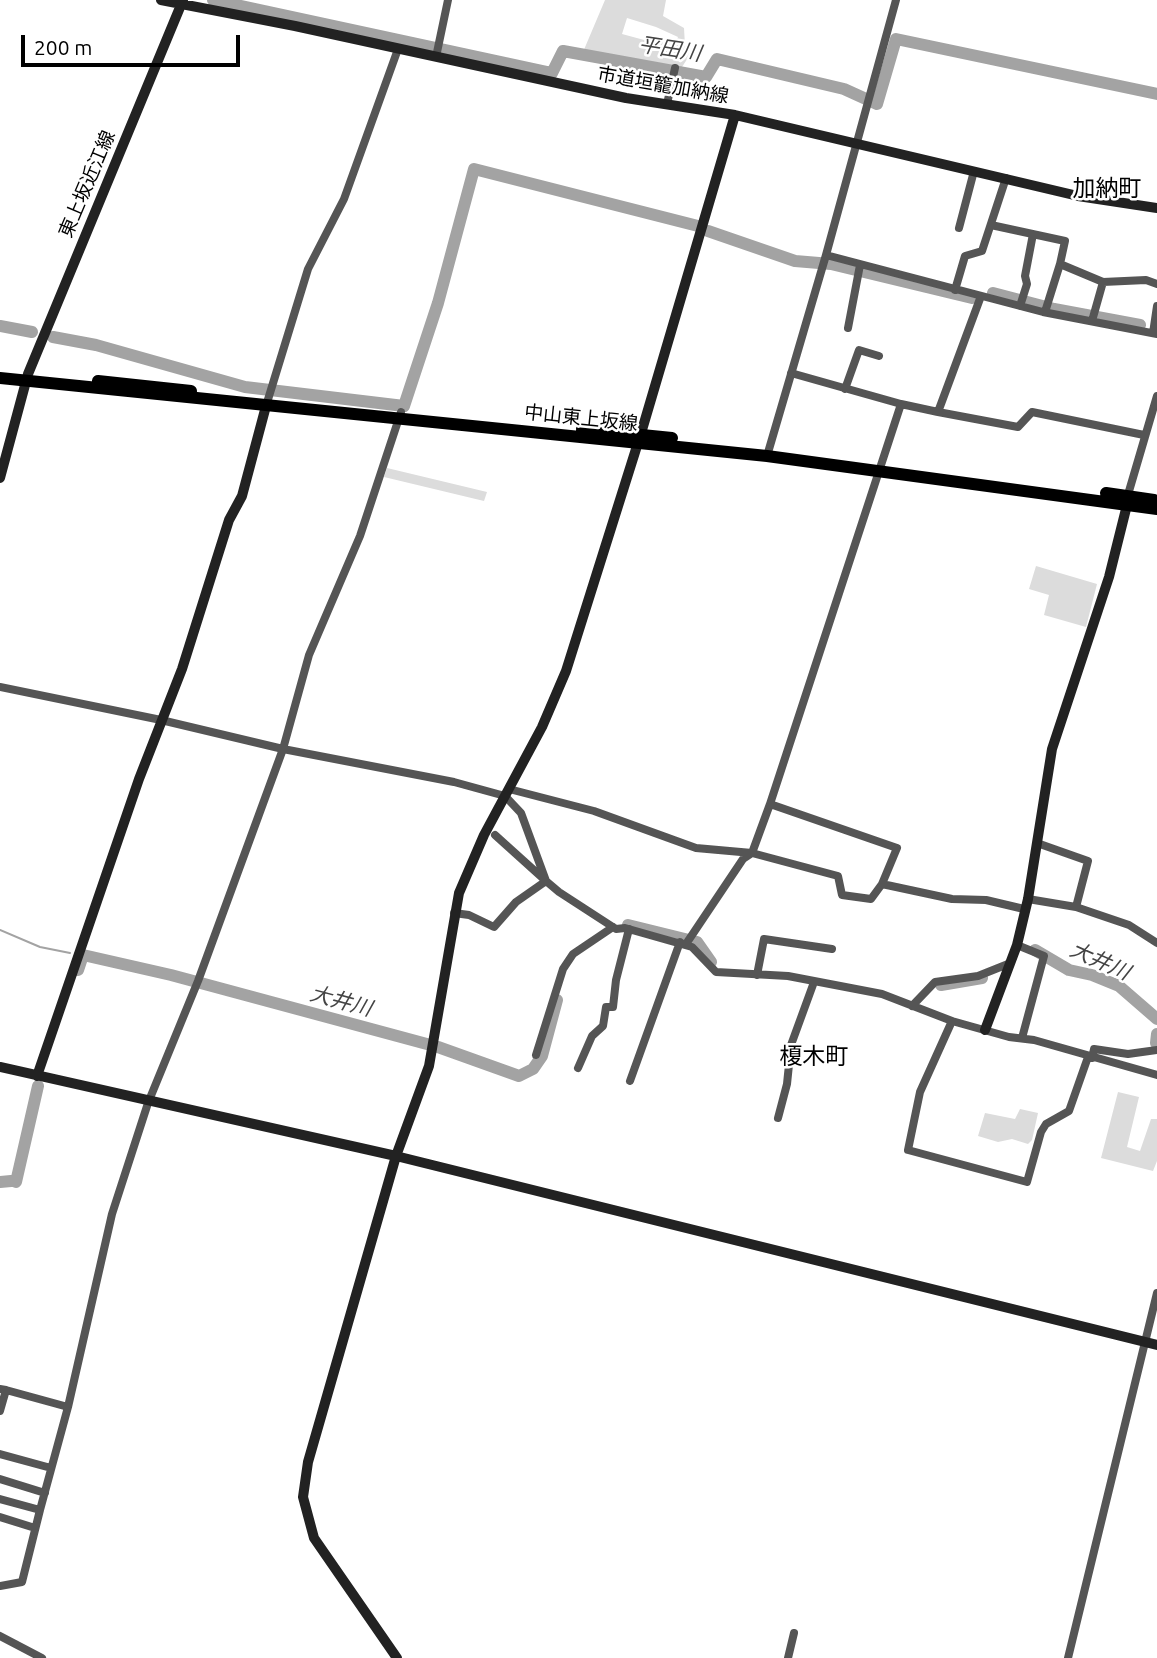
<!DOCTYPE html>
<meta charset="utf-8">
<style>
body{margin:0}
#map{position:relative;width:1157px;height:1658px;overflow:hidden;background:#fff;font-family:Ubuntu,sans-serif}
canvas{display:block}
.scale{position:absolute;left:21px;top:35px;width:219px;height:32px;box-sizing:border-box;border:4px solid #000;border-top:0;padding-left:9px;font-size:21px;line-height:24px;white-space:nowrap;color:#000;-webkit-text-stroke:5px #fff;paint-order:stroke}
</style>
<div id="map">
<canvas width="1157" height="1658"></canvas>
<div class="scale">200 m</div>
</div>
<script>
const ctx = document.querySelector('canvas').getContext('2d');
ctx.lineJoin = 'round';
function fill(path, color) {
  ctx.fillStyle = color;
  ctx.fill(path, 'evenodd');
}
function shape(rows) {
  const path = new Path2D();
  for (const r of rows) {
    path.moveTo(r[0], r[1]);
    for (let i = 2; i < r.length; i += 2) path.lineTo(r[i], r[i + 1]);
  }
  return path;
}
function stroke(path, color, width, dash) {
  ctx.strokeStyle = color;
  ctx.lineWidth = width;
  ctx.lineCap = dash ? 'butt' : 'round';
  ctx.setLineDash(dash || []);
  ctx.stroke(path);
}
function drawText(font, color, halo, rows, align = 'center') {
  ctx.font = font + ' Ubuntu,"Noto Sans JP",sans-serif';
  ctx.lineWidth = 5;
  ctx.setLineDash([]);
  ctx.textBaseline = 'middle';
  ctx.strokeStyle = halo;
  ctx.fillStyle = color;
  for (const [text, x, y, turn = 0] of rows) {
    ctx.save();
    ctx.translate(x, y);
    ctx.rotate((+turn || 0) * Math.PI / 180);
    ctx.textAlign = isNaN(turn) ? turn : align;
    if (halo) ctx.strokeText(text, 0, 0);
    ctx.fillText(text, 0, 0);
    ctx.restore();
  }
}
const green = shape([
 [605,0,666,0,663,16,684,28,685,46,693,50,682,67,583,52],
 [627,18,656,27,678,37,676,42,664,40,659,44,622,34],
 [387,468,487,492,484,501,384,477],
 [1036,566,1097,584,1086,627,1044,615,1049,595,1029,589],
 [1118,1092,1139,1097,1127,1147,1140,1151,1151,1119,1157,1119,1157,1161,1153,1171,1101,1158],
 [1020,1109,1038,1113,1032,1140,1028,1144,1012,1139,998,1142,978,1136,985,1113,1015,1119]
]);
const stream = shape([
 [0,930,40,947,70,953]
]);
const river = shape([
 [213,0,552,73,563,51,706,77,717,59,844,89,877,104,896,39,1157,94],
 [708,231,795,261,831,264,972,298],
 [993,293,1054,309,1140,325],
 [0,326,32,332],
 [53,337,96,345,245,387,404,406,438,303,474,169,698,226],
 [628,925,697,942,711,962],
 [1035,950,1069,970,1092,975,1119,986,1157,1019],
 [78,970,83,955,171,975,438,1047,519,1076,533,1069,542,1056,557,1000],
 [941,985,982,978],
 [1156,1043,1157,1034],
 [0,1182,11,1181],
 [16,1182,38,1086]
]);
const street = shape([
 [436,57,448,0],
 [667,104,675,68],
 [991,225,1065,241,1060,264],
 [959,228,974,171],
 [826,255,1043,312,1157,334],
 [1103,282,1146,280,1157,284],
 [955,290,965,256,982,251,1006,178],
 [1020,306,1027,284,1025,276,1033,234],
 [1045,312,1060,264,1103,282,1092,321],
 [848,328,860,265],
 [1153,333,1157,306],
 [791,373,901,404],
 [845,389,859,350,879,356],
 [266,406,308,269,344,199,398,49],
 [938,412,1018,427,1032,412,1144,435],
 [767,456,826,255,896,0],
 [1127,498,1157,396],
 [0,687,161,720,283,749,454,782,505,796,521,813,546,881,559,892,616,929,625,928,692,947,716,972,788,976,882,994,952,1021,1009,1037,1034,1040,1157,1075],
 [509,789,594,811,696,848,752,853],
 [770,804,901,404,938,412,981,296],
 [1037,843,1088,861,1076,907,1129,925,1157,943],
 [882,884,897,848,770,804,752,853,838,876,842,895,871,899,882,884,952,899,986,900,1024,909],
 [1028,899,1076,907],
 [454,913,469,915,494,927,516,902,546,881,495,835],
 [686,944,743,859,752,853],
 [1017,945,1044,956,1022,1038],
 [757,975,764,939,832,949],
 [912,1006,935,982,978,976,1008,964],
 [952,1021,920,1092,908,1150,1027,1182,1041,1132,1046,1124,1069,1111,1088,1057],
 [536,1055,563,969,573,954,613,927],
 [1092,1058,1094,1049,1128,1054,1157,1050],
 [578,1068,592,1036,603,1026,606,1007,613,1007,616,980,629,929],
 [630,1081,680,942],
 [778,1118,787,1084,791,1045,814,982],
 [0,1389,6,1390,0,1411],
 [68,1407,112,1214,148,1103,198,981,283,749,309,655,360,536,401,412],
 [0,1454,51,1468],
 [0,1479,45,1493],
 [0,1499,40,1510,68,1407,6,1390],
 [0,1517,35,1528],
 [0,1586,22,1582,40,1510],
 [0,1636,42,1658],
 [788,1658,794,1633],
 [1068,1658,1157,1293]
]);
const secondary = shape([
 [161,0,295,26,626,98,735,115,1078,196,1157,208],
 [0,478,28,374,183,0],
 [985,1030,1017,945,1028,899,1052,749,1109,577,1127,505],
 [0,1067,396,1156,1157,1345],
 [37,1076,139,779,182,669,229,520,242,496,266,406],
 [397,1658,314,1538,303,1497,308,1462,396,1156,429,1066,459,893,484,835,542,727,566,671,642,430,735,115]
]);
const primary = shape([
 [0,378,767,456,1157,509],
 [98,381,191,391],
 [582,429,672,438],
 [1106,493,1154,500]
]);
const streetNames = [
 ["市道垣籠加納線",663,85,10],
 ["東上坂近江線",87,184,-67],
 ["中山東上坂線",581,418,6]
];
const waterNames = [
 ["平田川",670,49,9],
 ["大井川",1100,961,24],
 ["大井川",341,1001,15]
];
const quarterNames = [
 ["加納町",1107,188],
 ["榎木町",814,1056]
];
fill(green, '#dcdcdc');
stroke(stream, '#a3a3a3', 2);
stroke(river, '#a3a3a3', 12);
stroke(street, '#555', 8);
stroke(secondary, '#222', 10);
stroke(primary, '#000', 12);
drawText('19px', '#000', '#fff', streetNames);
drawText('italic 21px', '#444', '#fff', waterNames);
drawText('23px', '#000', '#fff', quarterNames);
</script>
